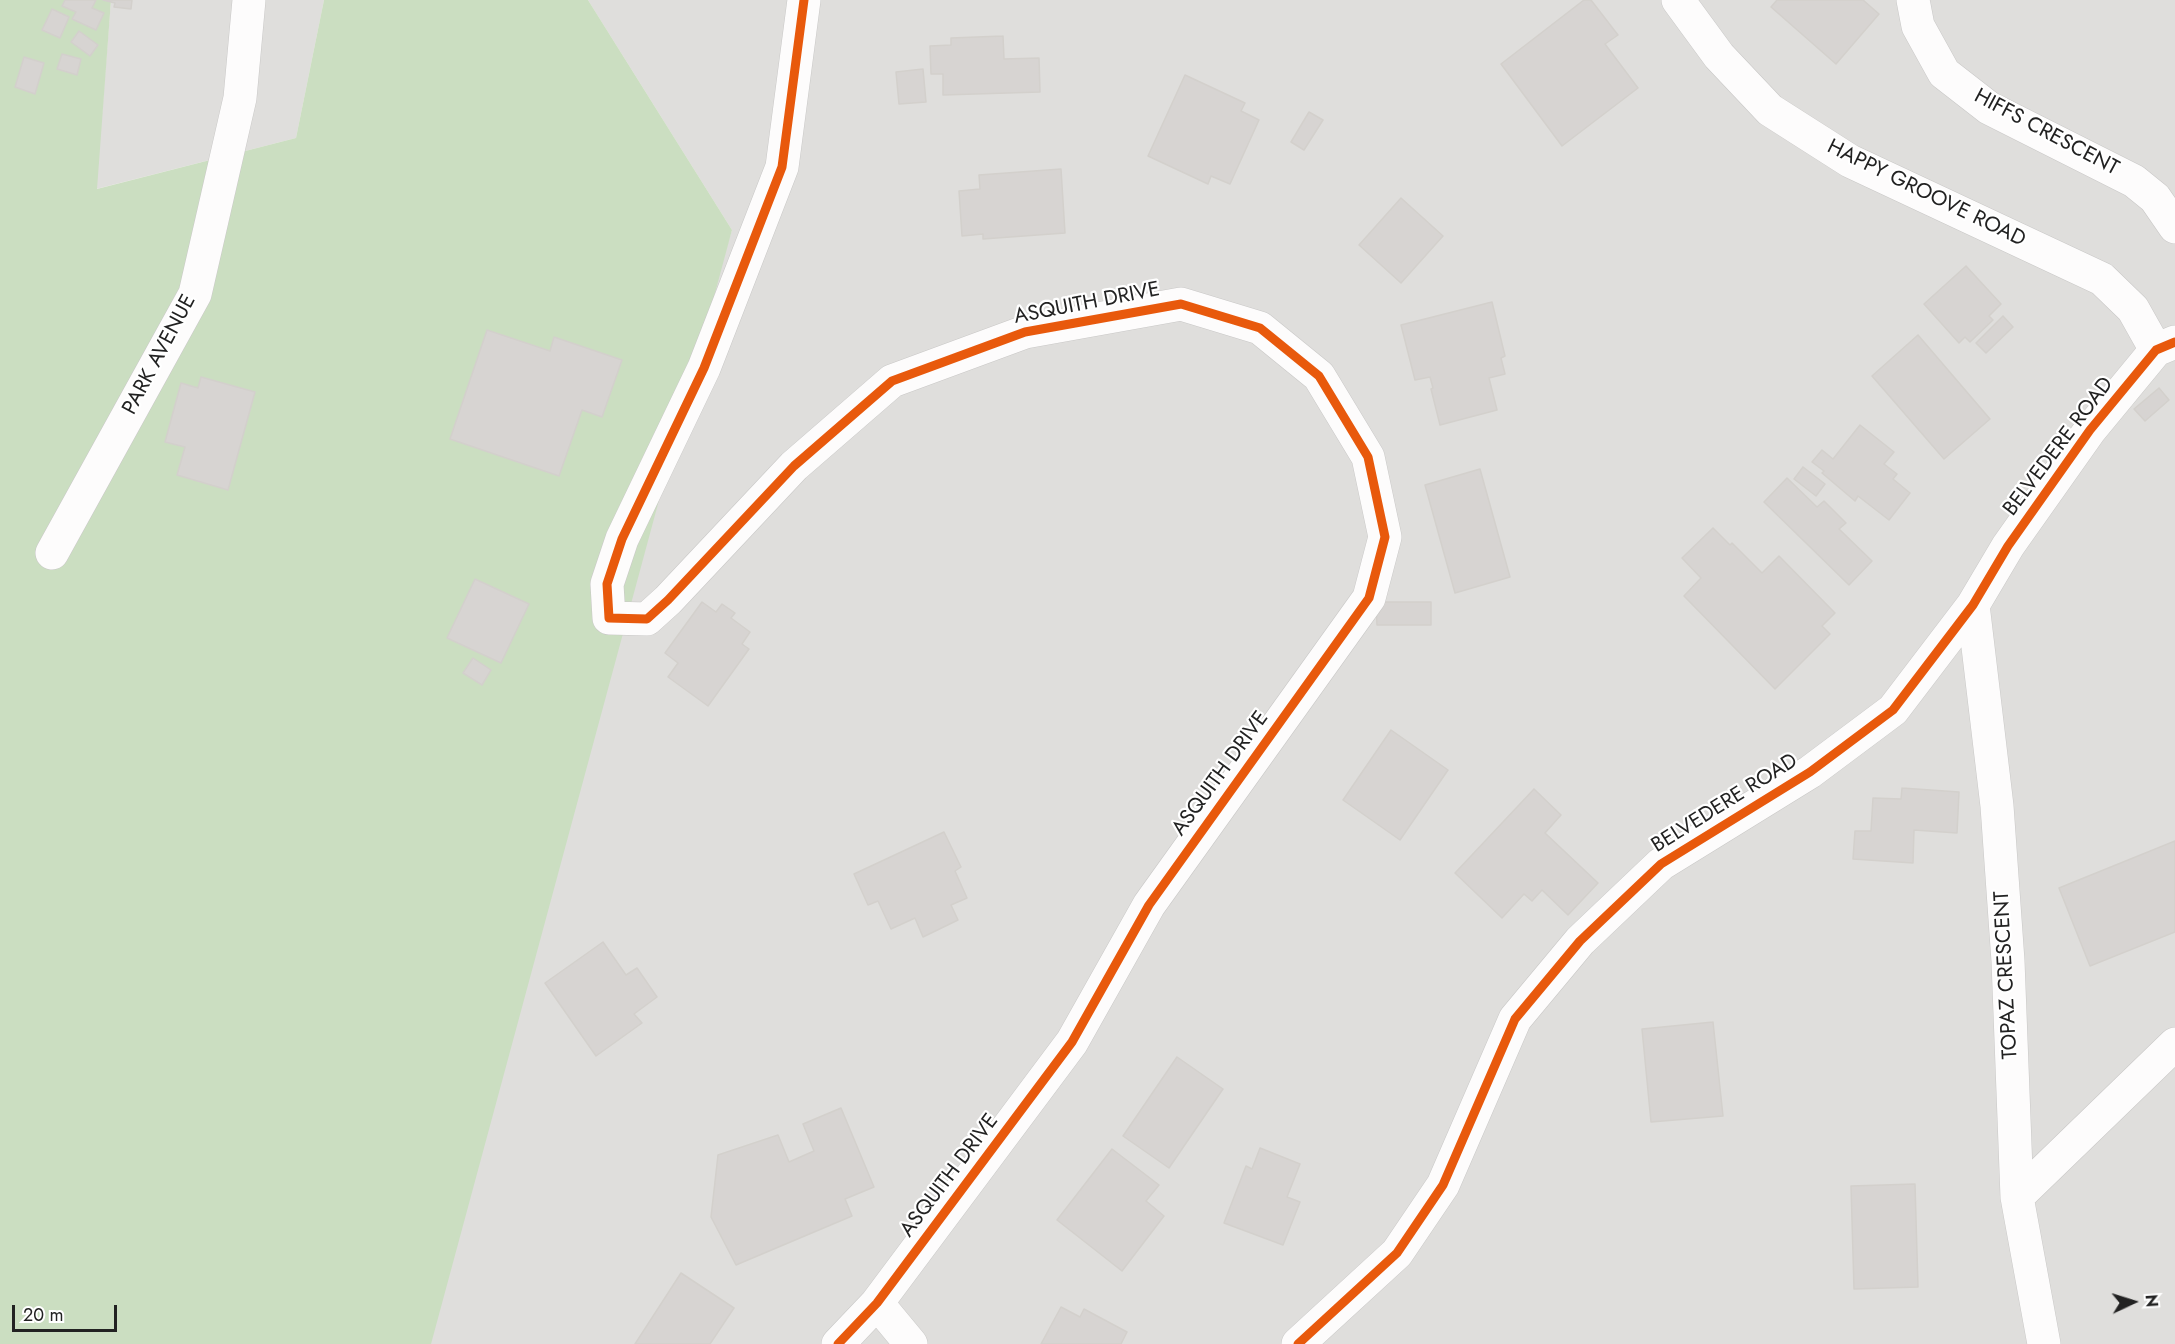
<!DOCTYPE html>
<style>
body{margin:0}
#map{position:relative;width:2175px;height:1344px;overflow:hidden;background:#f0eeeb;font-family:Jost,sans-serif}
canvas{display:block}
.north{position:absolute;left:2103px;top:1272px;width:60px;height:60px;-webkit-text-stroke:4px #fff;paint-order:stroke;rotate:86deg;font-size:16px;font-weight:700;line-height:24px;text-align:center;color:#222}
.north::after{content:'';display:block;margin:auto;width:21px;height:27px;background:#222;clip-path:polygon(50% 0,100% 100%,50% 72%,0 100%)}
.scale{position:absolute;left:12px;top:1305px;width:105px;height:27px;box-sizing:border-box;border:3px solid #222;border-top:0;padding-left:8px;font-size:18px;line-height:21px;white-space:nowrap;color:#222;-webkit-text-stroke:4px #fff;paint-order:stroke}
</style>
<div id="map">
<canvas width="2175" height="1344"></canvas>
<div class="north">N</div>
<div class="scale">20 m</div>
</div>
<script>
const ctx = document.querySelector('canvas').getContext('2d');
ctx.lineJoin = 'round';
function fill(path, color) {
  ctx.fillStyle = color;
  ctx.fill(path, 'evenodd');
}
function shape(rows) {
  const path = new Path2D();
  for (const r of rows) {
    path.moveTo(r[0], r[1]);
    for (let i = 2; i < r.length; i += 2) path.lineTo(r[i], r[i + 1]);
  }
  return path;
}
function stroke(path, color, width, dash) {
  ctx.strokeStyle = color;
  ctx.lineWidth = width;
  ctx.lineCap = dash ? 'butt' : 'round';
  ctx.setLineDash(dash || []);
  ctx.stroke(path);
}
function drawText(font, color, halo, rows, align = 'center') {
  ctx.font = font + ' Jost,sans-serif';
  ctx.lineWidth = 4.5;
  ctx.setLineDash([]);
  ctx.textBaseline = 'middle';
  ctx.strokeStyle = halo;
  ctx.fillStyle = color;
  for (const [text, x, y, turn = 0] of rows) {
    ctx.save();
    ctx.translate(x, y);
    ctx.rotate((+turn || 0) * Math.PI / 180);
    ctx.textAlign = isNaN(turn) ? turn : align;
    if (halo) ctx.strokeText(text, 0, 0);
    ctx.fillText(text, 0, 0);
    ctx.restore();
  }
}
const residential = shape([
 [111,0,324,0,296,138,96,189],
 [588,0,2175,0,2175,1344,383,1344,732,230]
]);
const forest = shape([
 [0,0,111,0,97,189,296,138,324,0,588,0,732,230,431,1344,0,1344]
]);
const building = shape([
 [65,0,96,0,92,8,104,13,96,30,72,19,76,12,62,6,65,0],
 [103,0,132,0,131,9,114,7,115,3,103,0],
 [1584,0,1591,0,1618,35,1605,44,1638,88,1562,146,1501,64,1584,0],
 [1777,0,1863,0,1879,14,1836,64,1771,7,1777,0],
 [52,9,69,17,60,38,42,30,52,9],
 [79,31,98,45,90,56,71,42,79,31],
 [1003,36,1004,59,1039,58,1040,92,943,95,943,74,931,74,930,46,951,45,951,38,1003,36],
 [62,54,81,59,77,75,57,69,62,54],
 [24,57,44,63,35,94,15,87,24,57],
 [923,69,926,102,899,104,896,72,923,69],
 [1185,75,1245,103,1241,111,1259,120,1230,184,1211,176,1208,184,1148,156,1185,75],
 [1309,112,1323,120,1304,150,1291,142,1309,112],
 [1061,169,1065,233,983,239,983,234,962,236,959,191,980,189,979,175,1061,169],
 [1401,198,1443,236,1401,283,1359,245,1401,198],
 [1966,266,2001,304,1989,316,1993,320,1970,342,1965,337,1959,343,1924,304,1966,266],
 [1492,302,1505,356,1501,358,1505,374,1489,378,1497,410,1440,425,1431,389,1433,388,1430,377,1415,380,1401,325,1492,302],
 [2003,316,2013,327,1986,353,1976,343,2003,316],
 [487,330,550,351,554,337,622,360,602,417,582,410,559,476,450,439,487,330],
 [1918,335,1990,419,1944,459,1872,376,1918,335],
 [201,377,255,392,228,490,177,475,185,447,165,442,181,383,198,388,201,377],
 [2159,388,2169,400,2145,421,2134,409,2159,388],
 [1860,425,1894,452,1884,464,1897,474,1893,479,1910,493,1889,520,1858,496,1855,501,1822,473,1824,471,1812,462,1822,450,1833,459,1860,425],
 [1803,467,1825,484,1816,496,1794,479,1803,467],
 [1480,469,1510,577,1455,593,1425,485,1480,469],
 [1787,478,1817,507,1824,501,1846,523,1839,529,1872,561,1849,585,1764,502,1787,478],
 [1713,528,1730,545,1732,543,1762,573,1779,556,1835,613,1822,626,1830,634,1775,689,1684,596,1701,578,1682,558,1713,528],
 [475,579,529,604,501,663,447,638,475,579],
 [702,602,716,612,722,604,735,613,731,618,750,632,742,644,749,649,708,706,668,677,678,663,665,653,702,602],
 [1376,602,1431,602,1431,625,1377,625,1376,602],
 [473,658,491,670,482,685,463,673,473,658],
 [1391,730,1448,770,1400,840,1343,800,1391,730],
 [1902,788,1959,792,1957,833,1914,830,1913,863,1853,859,1855,831,1871,831,1873,798,1901,799,1902,788],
 [1534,789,1561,815,1545,833,1598,883,1568,915,1542,890,1532,901,1524,894,1502,918,1455,873,1534,789],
 [944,832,961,867,955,871,967,898,951,905,958,920,923,937,915,918,891,929,878,901,868,905,854,874,944,832],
 [2175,841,2175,932,2090,966,2059,888,2175,841],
 [603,942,626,975,637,968,657,997,634,1014,642,1023,596,1056,545,983,603,942],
 [1713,1022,1723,1116,1651,1122,1642,1029,1713,1022],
 [1177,1057,1223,1089,1169,1168,1123,1136,1177,1057],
 [841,1108,874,1187,845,1199,852,1216,736,1265,711,1217,718,1155,778,1135,789,1162,814,1151,803,1124,841,1108],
 [1260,1148,1300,1164,1287,1197,1300,1202,1283,1245,1224,1223,1246,1166,1252,1169,1260,1148],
 [1112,1149,1159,1185,1146,1201,1164,1216,1122,1271,1057,1220,1112,1149],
 [1915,1184,1918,1287,1854,1289,1851,1186,1915,1184],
 [681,1273,734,1308,710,1344,635,1344,681,1273],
 [1061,1307,1080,1317,1084,1309,1127,1332,1121,1344,1041,1344,1061,1307]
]);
const minor = shape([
 [804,0,782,167,704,368,622,539,607,584,609,618,647,619,668,600,794,466,892,381,1025,332,1181,304,1260,328,1319,376,1368,457,1385,537,1369,598,1149,905,1072,1042,877,1303,838,1344],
 [1678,0,1719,56,1770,110,1850,161,2102,279,2133,309,2156,350],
 [1913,0,1918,26,1944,73,1989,108,2134,181,2155,198,2175,227],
 [52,553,195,294,240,98,249,0],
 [1973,605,1997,806,2008,961,2017,1197,2044,1344],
 [2017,1197,2175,1044],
 [877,1303,911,1344],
 [1298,1344,1397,1253,1443,1185,1515,1019,1580,941,1661,864,1810,772,1893,710,1973,605,2008,546,2090,430,2156,350,2175,342]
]);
const cycleway = shape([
 [804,0,782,167,704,368,622,539,607,584,609,618,647,619,668,600,794,466,892,381,1025,332,1181,304,1260,328,1319,376,1368,457,1385,537,1369,598,1149,905,1072,1042,877,1303,838,1344],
 [1298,1344,1397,1253,1443,1185,1515,1019,1580,941,1661,864,1810,772,1893,710,1973,605,2008,546,2090,430,2156,350,2175,342]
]);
const streetNames = [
 ["HIFFS CRESCENT",2046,133,28],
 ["HAPPY GROOVE ROAD",1926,194,26],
 ["ASQUITH DRIVE",1087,304,-11],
 ["PARK AVENUE",160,355,-62],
 ["BELVEDERE ROAD",2059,447,-53],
 ["ASQUITH DRIVE",1221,774,-54],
 ["BELVEDERE ROAD",1725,804,-32],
 ["TOPAZ CRESCENT",2007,975,-93],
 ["ASQUITH DRIVE",950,1176,-53]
];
fill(residential, '#dfdedc');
fill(forest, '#cbdec1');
fill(building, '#d7d4d2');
stroke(building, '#d3d0cc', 1.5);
stroke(minor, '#c9c8c7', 34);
stroke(minor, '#fdfcfc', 33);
stroke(cycleway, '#e8590c', 9);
drawText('21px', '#222', '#fff', streetNames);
</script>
